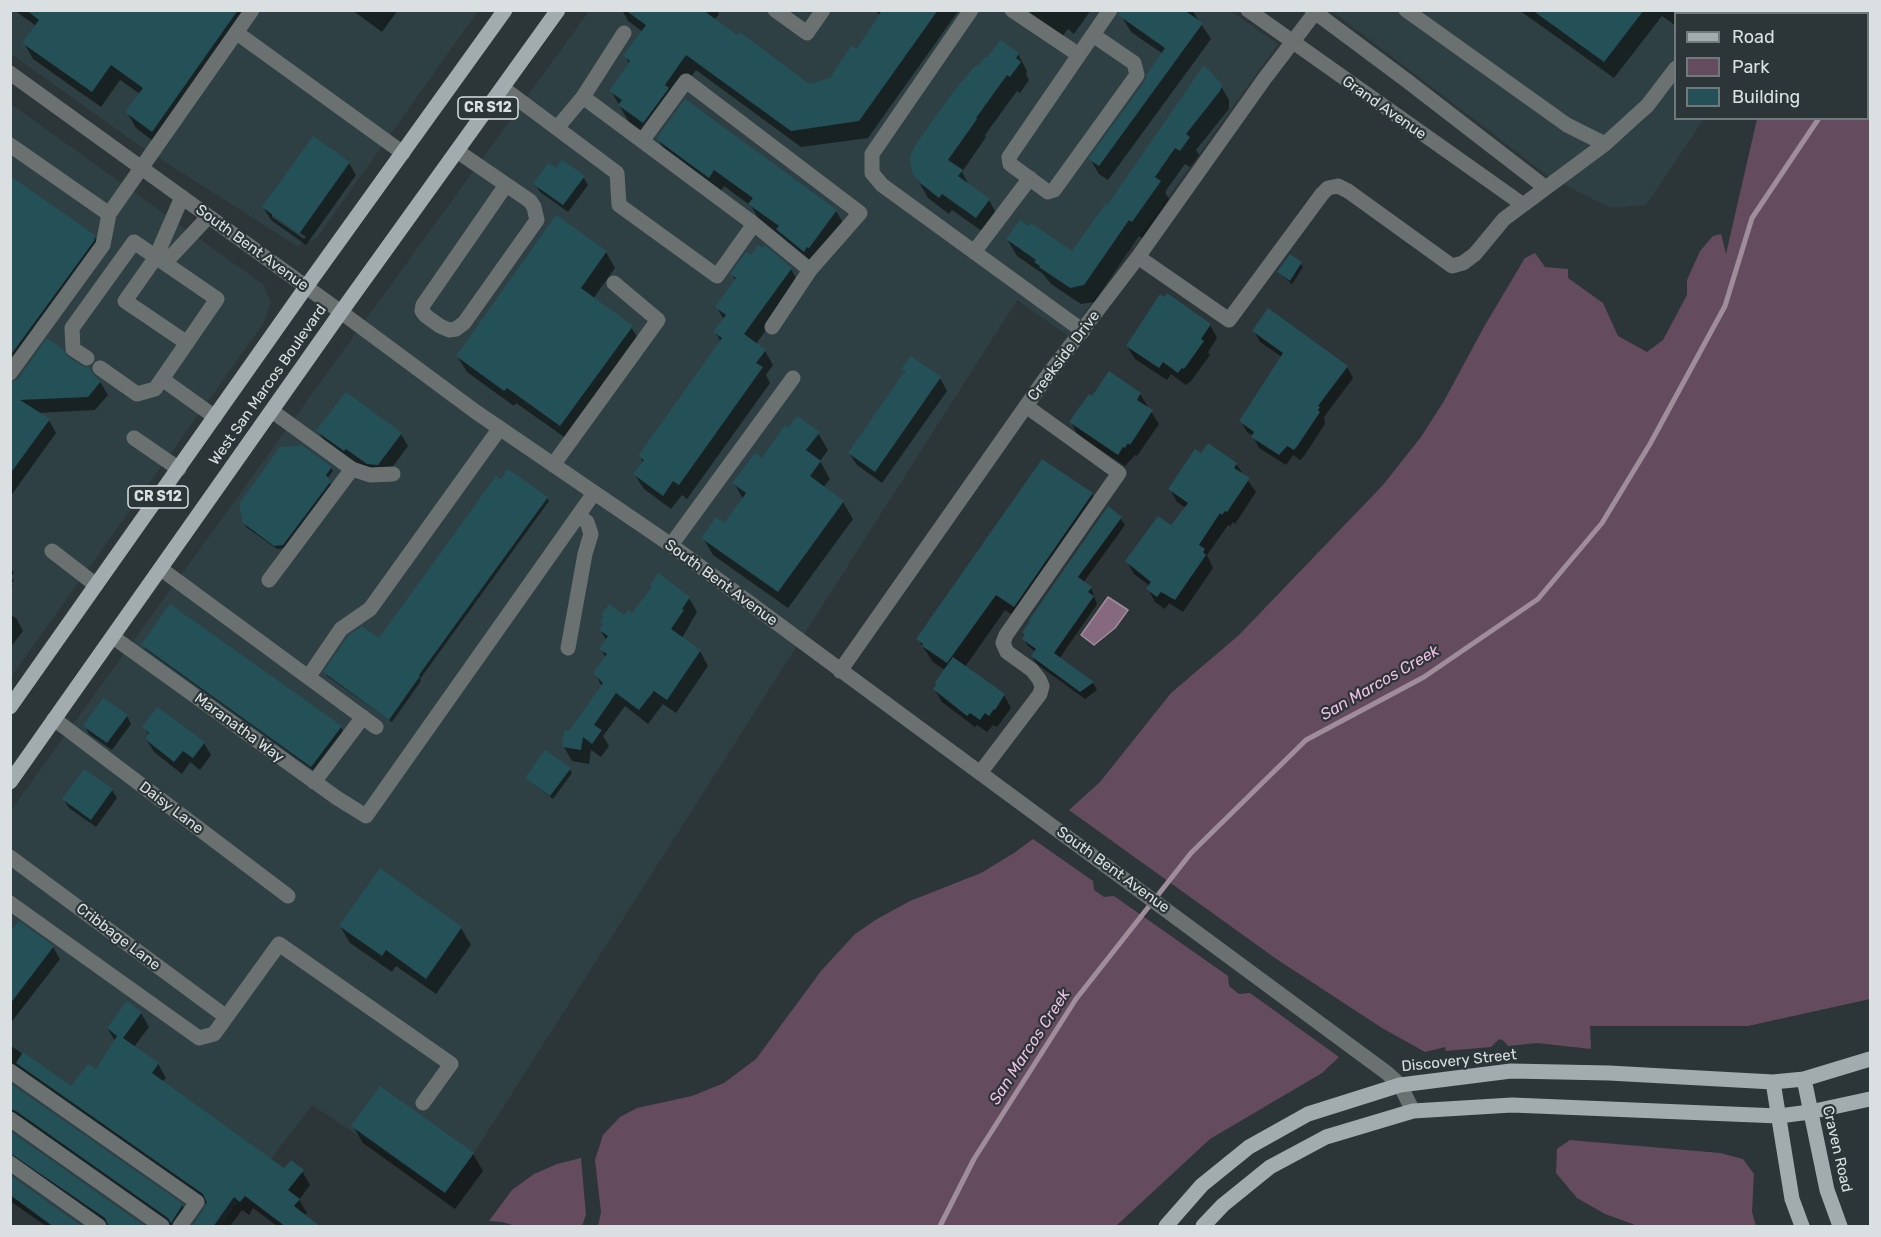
<!DOCTYPE html>
<style>
body{margin:0}
#map{position:relative;width:1881px;height:1237px;overflow:hidden;background:#2c3537;font-family:Rubik,sans-serif}
canvas{display:block}
.frame{position:absolute;inset:0;border:12px solid #dae0e1;pointer-events:none}
.legend{position:absolute;left:1674px;top:12px;width:195px;height:108px;box-sizing:border-box;background:#2c3537;border:2px solid #72797b;margin:0;padding:8px 10px;list-style:none;font-size:18px;color:#dae0e1}
.legend li{display:flex;align-items:center;gap:12px;height:30px}
.legend b{width:30px;border:2px solid #72797b}
</style>
<div id="map">
<canvas width="1881" height="1237"></canvas>
<div class="frame"></div>
<ul class="legend">
<li><b style="height:8px;background:#a2acae"></b>Road</li>
<li><b style="height:16px;background:#644c5e"></b>Park</li>
<li><b style="height:16px;background:#245058"></b>Building</li>
</ul>
</div>
<script>
const ctx = document.querySelector('canvas').getContext('2d');
ctx.lineJoin = 'round';
function fill(path, color) {
  ctx.fillStyle = color;
  ctx.fill(path, 'evenodd');
}
function shape(rows) {
  const path = new Path2D();
  for (const r of rows) {
    path.moveTo(r[0], r[1]);
    for (let i = 2; i < r.length; i += 2) path.lineTo(r[i], r[i + 1]);
  }
  return path;
}
function stroke(path, color, width, dash) {
  ctx.strokeStyle = color;
  ctx.lineWidth = width;
  ctx.lineCap = dash ? 'butt' : 'round';
  ctx.setLineDash(dash || []);
  ctx.stroke(path);
}
function drawText(font, color, halo, rows, align = 'center') {
  ctx.font = font + ' Rubik,sans-serif';
  ctx.lineWidth = 4.5;
  ctx.setLineDash([]);
  ctx.textBaseline = 'middle';
  ctx.strokeStyle = halo;
  ctx.fillStyle = color;
  for (const [text, x, y, turn = 0] of rows) {
    ctx.save();
    ctx.translate(x, y);
    ctx.rotate((+turn || 0) * Math.PI / 180);
    ctx.textAlign = isNaN(turn) ? turn : align;
    if (halo) ctx.strokeText(text, 0, 0);
    ctx.fillText(text, 0, 0);
    ctx.restore();
  }
}
const built = shape([
 [1229,10,1278,44,1068,336,1017,300,474,1153,445,1193,312,1105,220,1226,50,1226,11,1196,11,810,589,11],
 [10,11,478,11,317,238,297,246,140,146,11,54],
 [1332,11,1777,11,1775,14,1676,14,1676,118,1704,119,1646,205,1611,208,1551,178],
 [11,104,264,285,271,303,263,324,11,677]
]);
const green = shape([
 [1792,11,1870,11,1870,999,1748,1026,1590,1026,1591,1049,1537,1043,1508,1046,1504,1041,1499,1039,1491,1047,1446,1051,1445,1047,1425,1052,1382,1028,1275,958,1069,810,1100,782,1171,693,1239,635,1383,485,1421,437,1444,401,1485,325,1525,258,1535,253,1545,267,1568,269,1568,278,1603,303,1618,336,1647,352,1663,340,1687,295,1687,280,1700,251,1713,236,1721,234,1726,254,1757,119,1868,118,1868,14,1791,13],
 [1033,839,1093,881,1094,890,1104,897,1114,896,1228,976,1229,986,1239,994,1250,993,1339,1057,1322,1073,1210,1139,1116,1226,598,1226,601,1212,595,1160,603,1135,620,1117,637,1108,692,1096,724,1083,756,1059,821,971,855,934,877,919,910,901,981,873,1014,853],
 [1570,1140,1720,1153,1743,1159,1754,1174,1752,1212,1756,1226,1638,1226,1605,1214,1577,1198,1556,1173,1557,1149],
 [581,1158,586,1215,582,1226,516,1226,502,1222,489,1221,512,1190,534,1174,557,1164]
]);
const water = shape([
 [1108,597,1128,610,1115,628,1094,645,1081,635,1108,597]
]);
const shadow = shape([
 [14,10,258,10,161,147,136,128,127,112,140,94,120,80,101,107,33,59,24,43,36,26],
 [352,10,398,10,382,32],
 [622,10,717,10,719,14,714,20,808,85,830,79,858,50,880,17,876,10,959,10,868,138,801,147,696,70,674,101,653,139,629,122,611,91,630,65,625,56,643,32,628,21],
 [1021,10,1091,10,1074,34,1068,29,1060,40],
 [1127,10,1192,10,1211,39,1108,180,1099,174,1090,159,1146,81,1163,54,1131,32,1122,17],
 [1519,10,1711,10,1709,14,1676,14,1676,26,1662,16,1614,78],
 [1018,54,1027,71,1026,74,1029,80,1020,93,1017,91,985,135,986,137,962,172,970,187,989,200,998,217,986,234,952,210,949,214,928,198,913,171],
 [1219,83,1229,100,1229,109,1196,150,1199,155,1190,167,1185,164,1165,192,1169,199,1142,238,1139,236,1094,302,1081,304,1051,284,1043,274,1017,256,1007,239,1072,253,1108,206],
 [658,139,836,211,846,228,814,268,788,247,782,237,760,221,751,206,724,186,719,194,668,156],
 [349,163,356,175,306,245,271,220,263,207],
 [272,213,306,237,304,239,272,217],
 [583,177,588,185,568,212,540,192,535,184],
 [10,178,94,236,102,250,101,255,10,380],
 [606,252,615,268,593,299,631,327,641,343,570,441,516,403,514,406,467,372,457,356],
 [1291,256,1303,267,1292,284,1279,273],
 [791,269,799,284,756,344,765,351,773,365,766,375,770,383,687,499,682,495,671,509,644,489,635,475,643,463,640,456,721,342,715,332,724,320,717,307,736,281,732,274],
 [1210,325,1217,338,1208,352,1210,355,1191,381,1186,385,1171,374,1167,380,1135,359,1127,346],
 [1254,331,1347,367,1353,378,1324,417,1325,424,1304,456,1300,460,1293,455,1286,465,1259,448,1253,436,1247,432,1241,421,1282,357,1260,342],
 [67,358,100,382,108,395,95,410,37,413,49,420,56,433,10,497,10,384],
 [903,369,940,378,947,391,882,483,857,465,849,453,905,373],
 [1140,394,1159,424,1137,456,1135,455,1125,466,1078,435,1071,422,1093,398],
 [788,430,818,433,828,450,820,461,830,479,823,488,843,502,853,519,788,608,713,555,703,538,724,525,743,499,734,483,762,460],
 [318,431,401,434,408,446,385,477,380,477,326,444],
 [1202,455,1236,464,1256,492,1235,524,1233,522,1230,526,1228,525,1207,555,1213,568,1183,612,1169,603,1165,609,1155,602,1148,589,1150,586,1134,574,1127,561,1172,527,1186,508,1177,502,1170,489],
 [331,468,333,471,327,479,332,486,285,548,277,549,246,527,244,523],
 [1092,494,1101,510,1023,622,1005,610,965,667,1004,695,1011,708,997,727,993,725,987,732,977,725,975,727,942,702,935,690,945,670,933,662,918,639],
 [547,498,549,501,420,679,421,681,392,722,327,676,325,672,380,640],
 [1120,518,1125,525,1083,583,1091,588,1097,604,1059,659,1093,683,1097,690,1085,699,1037,664,1032,656,1036,652,1028,646,1024,639],
 [10,567,14,573,11,577,14,581,11,583,13,586,10,589],
 [689,598,697,612,682,638,700,651,708,666,676,713,663,704,648,724,625,706,603,736,609,746,601,757,591,750,589,764,572,761,564,747,570,733,602,687,595,673,606,658,601,649,607,641,600,630,604,626,602,622,632,615],
 [10,614,16,618,23,631,10,648],
 [143,645,341,727,343,731,313,770,145,649],
 [127,716,131,724,112,750,89,734,85,726],
 [144,727,204,743,211,755,200,770,190,762,182,774,154,752,146,739,149,736],
 [545,752,570,769,572,773,553,799,526,778],
 [112,790,117,798,96,827,69,808,64,800],
 [340,926,461,928,471,945,436,994,396,966,392,972,350,943],
 [10,935,53,947,60,959,10,1024],
 [141,1013,149,1027,134,1047,158,1064,166,1078,162,1082,285,1170,302,1171,310,1185,299,1200,307,1213,305,1215,318,1226,277,1226,253,1208,249,1215,242,1210,230,1226,193,1226,207,1204,25,1077,10,1078,10,1045,71,1088,96,1071,115,1041,108,1029],
 [10,1085,182,1205,190,1219,185,1226,170,1226,25,1124,10,1127],
 [353,1126,473,1154,483,1171,455,1209,363,1143],
 [10,1133,143,1226,107,1226,20,1167,10,1171],
 [10,1177,80,1226,46,1226,10,1201]
]);
const stream = shape([
 [1868,67,1870,64],
 [940,1226,974,1159,1076,999,1191,853,1306,740,1424,677,1538,599,1602,523,1650,444,1725,306,1752,218,1819,118]
]);
const building = shape([
 [26,10,238,10,152,132,125,112,143,88,111,65,92,92,22,43,39,20],
 [625,10,703,10,737,35,740,32,809,84,830,78,851,46,857,49,882,10,938,10,859,121,791,131,686,55,665,85,669,88,643,123,618,105,622,100,609,91,630,61,623,56,646,25],
 [1120,10,1184,10,1203,23,1099,166,1088,159,1145,81,1147,74,1165,48,1118,15],
 [1532,10,1644,10,1604,62],
 [1000,40,1019,53,1016,58,1021,62,1010,77,1007,75,976,118,977,119,948,160,963,170,958,176,990,199,976,218,942,194,939,198,920,183,912,172,910,157,914,147,953,92,976,65,978,66,985,57,987,58],
 [1204,65,1220,82,1222,86,1220,91,1186,134,1190,137,1180,151,1175,148,1155,177,1161,181,1132,222,1129,220,1084,285,1070,288,1039,267,1040,266,1034,262,1036,260,1006,239,1020,220,1029,226,1031,223,1072,251,1106,203,1108,204],
 [685,99,837,210,809,248,807,247,804,252,776,229,779,226,748,204,753,198,714,170,709,178,656,139],
 [313,136,350,162,299,234,262,207],
 [562,160,585,176,563,205,533,184,548,163,556,168],
 [10,176,95,235,94,241,10,356],
 [556,215,607,251,581,288,633,326,560,426,507,388,504,391,456,356],
 [758,245,763,248,765,245,792,268,744,334,766,350,756,363,763,367,679,485,673,481,663,496,633,474,644,460,638,456,722,338,713,332,726,315,715,307,736,278,730,274,746,252,751,255],
 [1290,254,1302,262,1290,281,1277,272],
 [1167,293,1211,324,1201,339,1204,341,1184,369,1182,368,1178,373,1163,362,1159,368,1126,346,1160,294,1164,297],
 [1268,308,1348,366,1318,406,1320,407,1318,410,1320,412,1298,445,1294,450,1287,446,1279,455,1251,437,1254,432,1239,421,1283,353,1252,331],
 [47,338,63,349,68,357,82,366,90,368,94,376,101,381,88,397,20,400,50,419,10,474,10,383,18,379],
 [911,356,941,377,875,472,848,453,905,371,901,369],
 [1109,371,1141,393,1137,400,1153,410,1130,445,1128,443,1125,448,1123,447,1118,455,1069,422,1089,394,1092,396],
 [346,392,402,433,378,465,367,464,346,449,344,451,316,431],
 [797,416,820,432,806,450,821,461,810,476,844,501,778,592,701,538,716,517,724,523,746,493,732,483,755,453,762,458,785,425,788,428],
 [1208,443,1237,463,1234,468,1250,478,1227,512,1225,511,1222,515,1220,513,1199,545,1205,549,1203,552,1206,555,1175,600,1161,592,1157,597,1146,589,1151,582,1125,561,1158,516,1171,525,1188,503,1168,489,1195,449,1201,453],
 [302,445,332,467,326,475,331,481,283,545,274,546,243,523,239,504,280,447],
 [1042,459,1093,493,1014,607,996,595,947,663,922,646,923,644,916,639],
 [508,469,548,497,419,675,420,676,389,720,323,672,348,636,362,626,379,638,496,476,501,479],
 [1108,506,1122,517,1078,577,1092,587,1088,592,1094,596,1054,653,1094,682,1080,692,1031,656,1036,649,1022,639,1025,634,1022,632,1030,621,1029,620],
 [658,573,690,597,682,609,684,610,671,629,701,650,667,700,654,691,639,710,616,693,594,725,602,730,592,744,583,737,581,750,562,747,564,730,569,731,603,683,593,673,607,654,599,649,608,636,599,630,603,624,600,622,604,617,601,615,609,604,625,615,628,610,632,613,652,587,650,585],
 [170,604,342,726,311,767,141,645],
 [953,657,1005,694,995,710,994,709,989,716,985,713,980,720,970,713,967,716,933,689,936,685,935,682],
 [103,698,128,715,107,743,83,726],
 [157,707,205,742,193,758,183,751,174,762,145,739,149,733,142,727],
 [545,750,571,768,550,796,525,778],
 [84,769,113,789,91,820,62,799],
 [380,868,462,927,426,979,386,950,382,956,339,926],
 [19,921,54,946,10,1004,10,932],
 [127,1001,142,1012,123,1038,159,1063,152,1073,284,1168,291,1160,304,1170,288,1190,300,1199,294,1206,321,1227,286,1227,245,1196,240,1202,234,1197,213,1227,192,1227,207,1203,203,1194,16,1063,23,1052,71,1086,88,1064,96,1069,117,1036,107,1028],
 [10,1083,183,1204,171,1223,168,1218,16,1111,10,1109],
 [380,1086,474,1153,445,1193,351,1126],
 [10,1131,146,1227,109,1227,105,1218,10,1153],
 [10,1175,83,1227,54,1227,10,1195]
]);
const minor = shape([
 [775,10,807,33,823,10],
 [971,10,872,154,872,173,882,185,1083,331],
 [1012,10,1079,55,1110,10],
 [1248,10,1522,204],
 [1312,10,1406,80,1546,188],
 [1406,10,1567,125,1605,144],
 [1717,14,1719,10],
 [237,33,403,153],
 [1079,55,1009,157,1010,164,1048,192,1054,190,1137,75,1134,63,1093,35],
 [10,73,341,312,476,412,671,545,1387,1073,1400,1085,1413,1111],
 [503,88,617,173,619,205,717,276,754,224,583,97,557,128],
 [583,97,624,33],
 [642,141,686,81,860,213,810,270],
 [10,145,109,214,252,10],
 [457,151,530,201,534,207,537,220,464,323,456,329,449,330,440,326,426,316,422,311,423,305,506,185],
 [182,197,156,257,125,301,187,343],
 [754,224,810,270,772,327],
 [974,252,1030,178],
 [1138,257,1229,320,1322,194,1328,188,1338,186,1348,191,1452,266,1463,263,1475,254,1504,219,1605,144,1639,113,1647,106,1676,68],
 [165,263,208,217],
 [87,358,73,349,72,328,134,242,217,299,162,379,215,417],
 [100,368,137,394,155,389,162,379],
 [10,373,103,245,109,214],
 [272,411,352,469,370,475,393,474],
 [134,438,179,469],
 [553,465,658,320,614,283],
 [671,545,793,378],
 [52,551,96,585],
 [161,569,376,727],
 [269,580,352,469],
 [113,637,337,798,366,816,594,493],
 [568,648,585,554,591,534,587,522,578,516],
 [840,671,1045,379,1138,257,1265,78,1317,10],
 [309,676,341,629,370,609,500,428],
 [54,719,288,896],
 [980,773,1040,694,1042,686,1039,679,1032,670,1007,652,1003,643,1006,635,1119,473,1026,406],
 [314,782,363,717],
 [10,857,225,1016],
 [10,903,199,1038,214,1034,279,944,451,1064,423,1103],
 [10,1071,197,1202,180,1226],
 [10,1119,162,1226],
 [10,1163,99,1226]
]);
const major = shape([
 [10,707,306,287,505,10],
 [10,782,341,312,558,10],
 [1804,1079,1827,1190,1840,1226],
 [1773,1082,1792,1199,1802,1226],
 [1166,1226,1202,1185,1249,1147,1308,1114,1400,1085,1511,1071,1609,1073,1773,1082,1804,1079,1870,1059],
 [1203,1226,1223,1205,1270,1167,1326,1137,1413,1111,1512,1105,1779,1116,1810,1112,1870,1099]
]);
const shields = [
 [488,108,60],
 [158,497,60]
];
const shieldNames = [
 ["CR S12",488,108],
 ["CR S12",158,497]
];
const streetNames = [
 ["Grand Avenue",1384,108,35],
 ["South Bent Avenue",252,248,36],
 ["Creekside Drive",1064,356,-53],
 ["West San Marcos Boulevard",268,385,-55],
 ["South Bent Avenue",721,583,36],
 ["Maranatha Way",239,728,36],
 ["Daisy Lane",171,808,37],
 ["South Bent Avenue",1113,870,36],
 ["Cribbage Lane",118,937,37],
 ["Discovery Street",1459,1061,-6],
 ["Craven Road",1837,1149,77]
];
const waterNames = [
 ["San Marcos Creek",1380,683,-30],
 ["San Marcos Creek",1030,1047,-57]
];
fill(built, '#2e4043');
fill(green, '#644c5e');
fill(water, '#86697f');
stroke(water, '#9f8d9c', 1.5);
fill(shadow, '#0007');
stroke(stream, '#9f8d9c', 5);
fill(building, '#245058');
stroke(minor, '#6b7071', 15);
stroke(major, '#a2acae', 15);
for (const [x, y, w] of shields) {
  const box = new Path2D();
  box.roundRect(x - w / 2, y - 11, w, 22, 4.5);
  ctx.fillStyle = '#2c3537';
  ctx.fill(box);
  stroke(box, '#dae0e1', 1.5);
}
drawText('bold 14px', '#dae0e1', null, shieldNames);
drawText('15px', '#dae0e1', '#2c3537', streetNames);
drawText('italic 16px', '#f3bee7', '#2c3537', waterNames);
</script>
